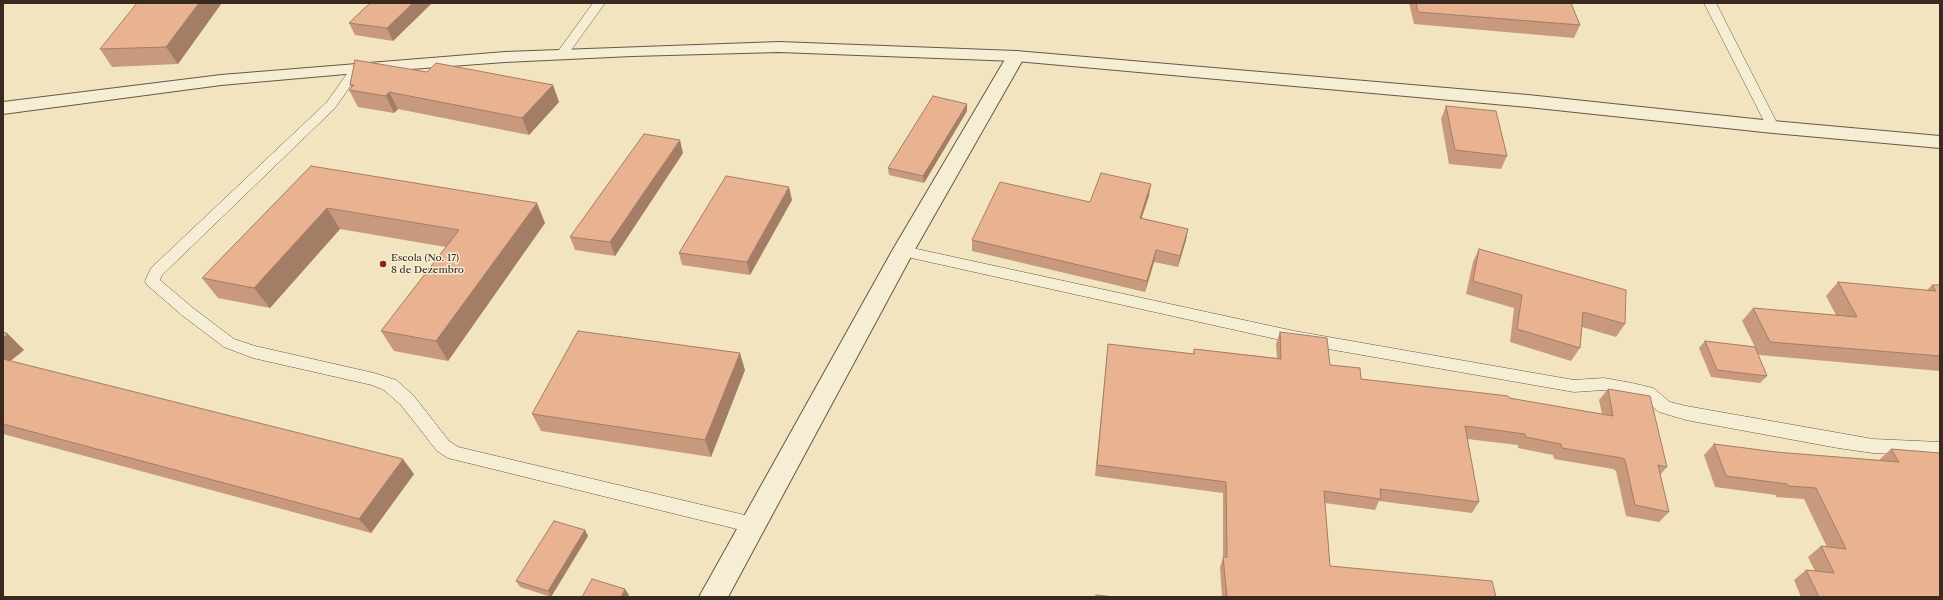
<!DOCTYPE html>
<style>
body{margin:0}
#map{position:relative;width:1943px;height:600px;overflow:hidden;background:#f1e4be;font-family:"Libre Caslon Text",serif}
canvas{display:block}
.frame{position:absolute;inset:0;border:4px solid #392920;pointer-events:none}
</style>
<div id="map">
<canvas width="1943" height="600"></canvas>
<div class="frame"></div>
</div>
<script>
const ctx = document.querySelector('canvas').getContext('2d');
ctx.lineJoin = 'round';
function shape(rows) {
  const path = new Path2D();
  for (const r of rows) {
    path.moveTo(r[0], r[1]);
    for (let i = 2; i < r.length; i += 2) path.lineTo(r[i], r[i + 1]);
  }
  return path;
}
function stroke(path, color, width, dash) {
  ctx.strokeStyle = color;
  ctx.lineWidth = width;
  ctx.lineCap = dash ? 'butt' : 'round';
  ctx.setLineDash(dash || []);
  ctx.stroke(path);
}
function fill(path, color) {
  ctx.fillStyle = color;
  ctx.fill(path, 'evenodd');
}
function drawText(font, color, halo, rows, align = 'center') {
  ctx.font = font + ' "Libre Caslon Text",serif';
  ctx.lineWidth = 3;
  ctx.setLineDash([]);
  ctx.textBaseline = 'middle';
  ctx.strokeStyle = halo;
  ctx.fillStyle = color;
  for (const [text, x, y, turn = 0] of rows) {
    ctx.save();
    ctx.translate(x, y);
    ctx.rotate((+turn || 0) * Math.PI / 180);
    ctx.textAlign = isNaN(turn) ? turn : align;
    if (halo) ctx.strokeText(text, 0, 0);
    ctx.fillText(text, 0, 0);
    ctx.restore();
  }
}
const service = shape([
 [593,3,605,3,566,57,558,57,556,54,593,3],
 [1704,3,1716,3,1779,127,1778,130,1768,130,1767,127,1704,3],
 [357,64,363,68,335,108,162,275,160,280,193,308,234,339,255,346,374,373,396,380,413,395,449,441,458,447,753,517,759,519,762,525,759,531,753,533,448,458,437,451,401,405,384,390,372,385,253,358,224,347,183,316,147,285,145,281,151,268,327,102,353,65,357,64],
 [903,246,1294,331,1574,380,1604,378,1632,383,1653,388,1670,402,1686,406,1873,439,1940,442,1940,456,1873,453,1838,448,1686,420,1659,412,1642,398,1632,395,1604,390,1574,392,1294,343,898,255,896,251,898,247,903,246]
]);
const minor = shape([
 [1016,51,1022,52,1025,56,914,251,728,597,699,597,892,251,1007,56,1010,52,1016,51]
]);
const tertiary = shape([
 [779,42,1016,51,1528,95,1773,121,1940,136,1940,148,1773,133,1528,107,1016,61,779,52,632,56,505,62,357,73,221,85,3,114,3,102,221,75,505,52,779,42]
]);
const wall = shape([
 [370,3,432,3,393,41,355,35,349,23],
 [1409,3,1571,3,1580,25,1574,38,1414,24],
 [221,4,178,64,112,67,100,49],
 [427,72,553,85,559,102,529,135,398,109,394,113,358,107,349,90,352,88,350,85],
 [967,104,967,111,924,183,889,175,888,168],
 [1446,106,1507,156,1501,169,1449,164,1441,119],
 [683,153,615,256,575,250,570,237],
 [311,166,545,223,448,361,394,351,381,331,446,247,340,229,270,308,218,298,202,278],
 [1149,196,1141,218,1188,229,1186,240,1178,267,1154,262,1145,292,972,251,972,240,1090,202],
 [792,200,750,275,682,265,679,253],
 [1479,249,1625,324,1616,337,1582,327,1580,348,1571,361,1510,342,1514,308,1466,294,1473,262],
 [1838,282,1926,291,1932,285,1940,285,1940,371,1759,355,1755,348,1767,376,1760,383,1711,377,1699,348,1705,341,1755,347,1742,321,1753,308,1836,315,1826,296],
 [3,332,24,350,10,361,414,474,371,533,3,434],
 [1280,332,1330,365,1361,379,1509,398,1602,414,1599,400,1608,389,1667,467,1660,475,1669,512,1659,522,1626,516,1616,471,1613,469,1554,459,1553,455,1518,448,1518,445,1467,439,1479,502,1472,513,1379,501,1375,510,1325,503,1330,566,1496,597,1222,597,1220,567,1223,558,1223,493,1095,476,1107,355,1108,344,1193,354,1194,349,1277,358,1276,344],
 [745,370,711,457,541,431,532,414],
 [1714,444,1776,452,1879,460,1891,449,1940,453,1940,597,1801,597,1794,580,1806,570,1815,571,1808,557,1821,546,1827,547,1804,499,1776,497,1776,495,1715,487,1704,455],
 [585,530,588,536,551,597,520,587,516,581]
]);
const shadedWall = shape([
 [199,3,221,3,221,4,178,64,166,47],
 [413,3,432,3,393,41,387,28],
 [553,85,559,102,529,135,522,118],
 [389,92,398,109,394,113,386,96],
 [967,104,967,111,924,183,923,176],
 [680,140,683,153,615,256,610,242],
 [1151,184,1149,196,1138,229,1140,218],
 [789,187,792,200,750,275,747,262],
 [537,203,545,223,448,361,436,341],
 [327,208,340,229,270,308,254,288],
 [1188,229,1186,240,1178,267,1180,256],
 [1156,250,1154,262,1145,292,1147,281],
 [8,334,24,350,3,367,3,338],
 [740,353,745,370,711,457,705,440],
 [403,459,414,474,371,533,359,519],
 [585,530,588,536,551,597,548,591],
 [625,589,629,595,627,597,621,597]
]);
const building = shape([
 [137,3,199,3,166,47,100,49,137,3],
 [370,3,413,3,387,28,349,23,370,3],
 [1416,3,1571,3,1580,25,1418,12,1416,3],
 [355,60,427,72,436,63,553,85,522,118,389,92,386,96,349,90,354,85,350,85,355,60],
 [933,96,967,104,923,176,888,168,933,96],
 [1446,106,1496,111,1507,156,1455,150,1446,106],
 [644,134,680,140,610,242,570,237,644,134],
 [311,166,537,203,436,341,381,331,459,230,327,208,254,288,202,278,311,166],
 [1101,173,1151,184,1140,218,1188,229,1180,256,1156,250,1147,281,972,240,1000,182,1090,202,1101,173],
 [726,176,789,187,747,262,679,253,726,176],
 [1479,249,1626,290,1625,324,1583,312,1580,348,1517,329,1522,295,1473,281,1479,249],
 [1838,282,1936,291,1932,285,1940,285,1940,356,1770,342,1753,308,1857,317,1838,282],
 [578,331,740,353,705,440,532,414,578,331],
 [3,332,8,334,3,338,3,332],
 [1280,332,1327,338,1330,365,1360,368,1361,379,1508,396,1509,398,1613,416,1608,389,1650,396,1667,467,1658,465,1669,512,1635,505,1625,460,1622,458,1562,448,1561,444,1526,437,1525,434,1465,426,1479,502,1380,489,1381,499,1324,491,1330,566,1492,581,1496,597,1227,597,1223,557,1227,557,1226,482,1097,465,1108,344,1194,354,1194,349,1281,359,1280,332],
 [1705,341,1755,347,1767,376,1717,370,1705,341],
 [3,359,403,459,359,519,3,424,3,359],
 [1714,444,1776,452,1899,462,1891,449,1940,453,1940,597,1819,597,1806,570,1834,573,1821,546,1846,549,1816,488,1788,486,1787,484,1726,476,1714,444],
 [554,521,585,530,548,591,516,581,554,521],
 [592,579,625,589,621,597,582,597,592,579],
 [1096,595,1114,597,1096,597,1096,595]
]);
const markers = [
 [383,264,4,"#8f2418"]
];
const poiNames = [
 ["Escola (No. 17)",391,258],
 ["8 de Dezembro",391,270]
];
stroke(service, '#675848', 1);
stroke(minor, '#675848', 2);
stroke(tertiary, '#675848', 2);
fill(service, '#f6edd5');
fill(minor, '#f6edd5');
fill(tertiary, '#f6edd5');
fill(wall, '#c8997d');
fill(shadedWall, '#a37d66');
fill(building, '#e9b291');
stroke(building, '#a37d66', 1);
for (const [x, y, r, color] of markers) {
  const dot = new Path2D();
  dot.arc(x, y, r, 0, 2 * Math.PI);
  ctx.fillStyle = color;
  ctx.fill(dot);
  stroke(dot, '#f6edd5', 1.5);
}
drawText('10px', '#392920', '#f6edd5', poiNames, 'left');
</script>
